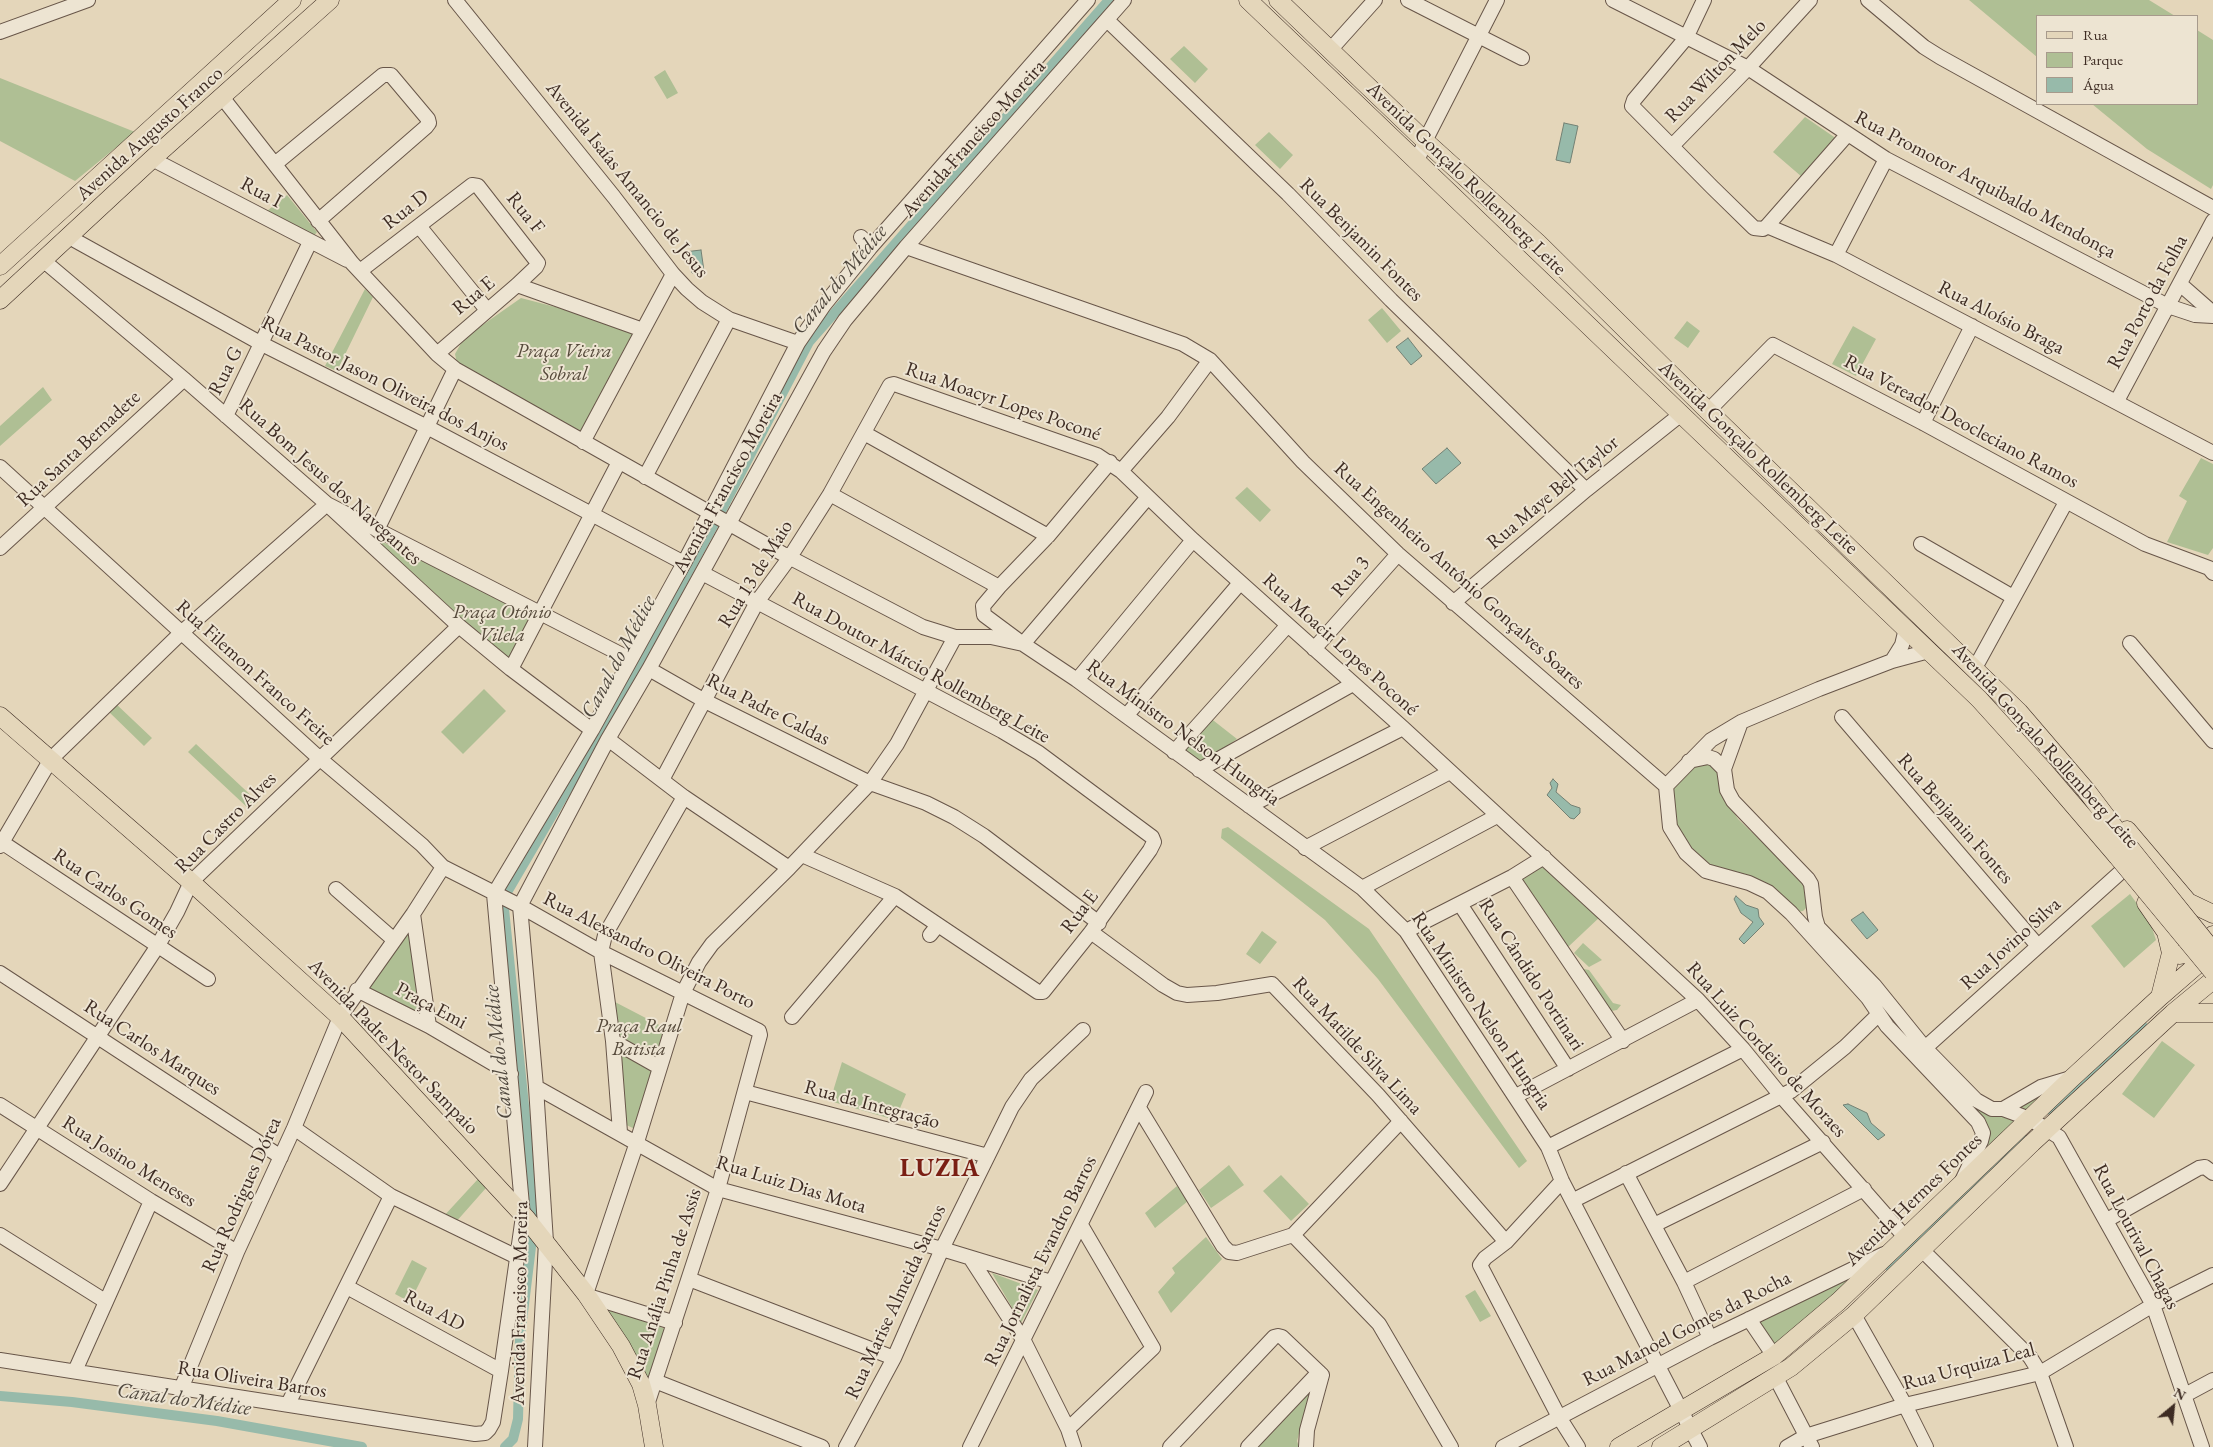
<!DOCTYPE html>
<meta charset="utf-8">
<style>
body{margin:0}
#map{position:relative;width:2213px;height:1447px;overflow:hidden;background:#e4d6ba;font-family:"EB Garamond",serif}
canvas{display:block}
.legend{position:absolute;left:2036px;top:15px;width:162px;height:90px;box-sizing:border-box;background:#ede4d2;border:1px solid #a79a8c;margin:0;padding:6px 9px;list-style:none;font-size:15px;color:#3e2c23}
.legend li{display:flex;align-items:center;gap:10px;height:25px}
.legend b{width:25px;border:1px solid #a79a8c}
.north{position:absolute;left:2148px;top:1382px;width:50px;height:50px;-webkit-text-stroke:4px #ede4d2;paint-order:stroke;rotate:28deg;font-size:14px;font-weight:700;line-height:20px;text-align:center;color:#3e2c23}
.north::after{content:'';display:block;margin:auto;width:18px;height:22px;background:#3e2c23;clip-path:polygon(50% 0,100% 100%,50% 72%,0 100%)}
</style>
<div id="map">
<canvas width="2213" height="1447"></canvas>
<ul class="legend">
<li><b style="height:6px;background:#e4d6ba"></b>Rua</li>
<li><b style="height:14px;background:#afbf94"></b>Parque</li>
<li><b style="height:14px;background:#97baaa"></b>Água</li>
</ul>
<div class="north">N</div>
</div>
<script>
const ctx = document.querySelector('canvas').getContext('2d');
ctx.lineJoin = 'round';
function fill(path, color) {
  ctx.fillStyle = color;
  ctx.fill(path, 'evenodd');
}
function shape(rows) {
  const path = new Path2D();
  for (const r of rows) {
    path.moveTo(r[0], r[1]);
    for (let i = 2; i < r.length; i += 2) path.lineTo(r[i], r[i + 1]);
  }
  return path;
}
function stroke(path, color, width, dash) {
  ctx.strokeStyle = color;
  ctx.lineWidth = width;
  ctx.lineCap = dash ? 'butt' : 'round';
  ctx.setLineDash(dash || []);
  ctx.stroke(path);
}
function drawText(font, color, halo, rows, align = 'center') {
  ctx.font = font + ' "EB Garamond",serif';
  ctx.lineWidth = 4;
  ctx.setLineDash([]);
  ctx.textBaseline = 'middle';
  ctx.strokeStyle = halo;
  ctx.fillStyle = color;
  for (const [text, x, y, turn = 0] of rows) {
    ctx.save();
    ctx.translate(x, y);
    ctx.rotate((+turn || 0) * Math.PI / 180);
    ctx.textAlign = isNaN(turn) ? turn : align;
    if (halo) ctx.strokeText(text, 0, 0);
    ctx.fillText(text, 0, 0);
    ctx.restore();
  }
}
const green = shape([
 [1969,0,2149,0,2175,16,2037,16,2037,57],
 [2197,30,2213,40,2213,185,2211,189,2147,149,2092,104,2197,104],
 [1184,46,1208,69,1195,83,1170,59],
 [665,70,678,93,667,99,654,77],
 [0,78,135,132,75,181,0,141],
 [1805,117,1837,139,1802,177,1773,152],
 [1269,132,1293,155,1280,169,1255,145],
 [287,195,317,232,313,237,267,211],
 [365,289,373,297,337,371,325,366],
 [521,298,643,330,583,434,457,363,455,354,464,338],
 [1382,308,1401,331,1387,343,1368,320],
 [1687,321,1700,331,1688,348,1674,338],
 [1853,326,1876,339,1856,376,1832,364],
 [43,387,52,400,0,446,0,426],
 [2201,458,2213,464,2213,548,2208,555,2167,542,2187,501,2179,496],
 [1247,487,1271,510,1260,522,1235,498],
 [366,534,533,614,508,660],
 [484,689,506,711,463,754,441,732],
 [114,702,152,738,144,746,107,710],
 [1209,717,1237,739,1201,764,1182,749],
 [196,744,258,802,249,809,188,752],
 [1710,762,1717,769,1722,794,1738,819,1808,886,1809,905,1803,911,1797,912,1713,869,1688,848,1670,822,1672,789,1690,766],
 [1228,827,1369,929,1527,1161,1519,1168,1378,979,1325,920,1221,838,1222,829],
 [1545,863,1602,915,1567,948,1519,881],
 [2130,894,2150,922,2156,940,2124,968,2091,926],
 [410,925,424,1019,364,989],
 [1262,931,1277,942,1260,964,1246,954],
 [1583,943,1602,960,1589,967,1574,953],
 [1584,969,1589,970,1613,1003,1621,1005,1617,1010,1611,1011,1583,970],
 [615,1002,665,1028,635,1129,622,1123],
 [2162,1041,2195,1065,2154,1118,2122,1094],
 [842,1062,906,1094,895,1120,830,1101],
 [2050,1092,1979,1158,1983,1123,1974,1106,1983,1108],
 [1229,1165,1244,1185,1211,1208,1199,1190],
 [1281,1175,1309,1204,1291,1221,1263,1191],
 [478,1179,486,1188,455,1223,443,1217],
 [1177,1186,1188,1201,1155,1228,1145,1213],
 [1206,1237,1222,1259,1171,1313,1158,1292,1175,1273,1172,1268],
 [412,1260,427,1268,410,1302,395,1294],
 [1865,1269,1786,1336,1773,1345,1760,1322],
 [992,1273,1038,1290,1021,1323],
 [1475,1290,1491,1316,1480,1322,1465,1296],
 [604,1307,666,1329,648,1383],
 [1314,1378,1297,1441,1299,1447,1249,1447]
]);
const water = shape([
 [1564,123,1578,126,1570,163,1556,160,1564,123],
 [701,250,704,271,692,273,690,262,684,258,684,252,701,250],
 [1408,338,1422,356,1411,365,1396,347,1408,338],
 [1447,448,1461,463,1436,484,1422,469,1447,448],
 [1553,779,1558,784,1556,792,1571,805,1580,808,1580,813,1574,819,1570,818,1547,795,1552,788,1550,783,1553,779],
 [1736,896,1746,905,1758,909,1759,917,1764,924,1744,944,1739,939,1753,922,1741,913,1734,899,1736,896],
 [1863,912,1878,930,1867,939,1851,920,1863,912],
 [1848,1104,1867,1113,1871,1123,1885,1135,1878,1140,1843,1105,1848,1104]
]);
const canal = shape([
 [2066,1098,2142,1025],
 [2052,1111,2059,1105],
 [1890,1267,2023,1139],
 [0,1396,72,1402,217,1421,362,1447],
 [505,1447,513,1439,518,1419,520,1337,535,1214,503,899,602,730,723,507,809,342,1109,0]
]);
const minor = shape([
 [455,0,614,197,673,274,687,289,702,302,729,319,798,343],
 [1408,0,1522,58],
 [1613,0,1748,68,1886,159,2168,306,2195,315,2213,316],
 [1704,0,1686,38,1634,100,1632,106,1712,187,1754,228,1763,229,1767,226,1847,135],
 [1868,0,1924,47,1940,57,2213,208],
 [1107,20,1288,194,1391,300,1586,490],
 [0,32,88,0],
 [1331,49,1375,0],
 [222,97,352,263,437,354,455,369,783,554,923,627,955,637,991,637,1023,644,1077,680,1362,888,1406,931,1548,1147,1562,1181,1700,1447],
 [1672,146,1748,68,1810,0],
 [152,159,347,260],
 [1417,162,1425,141,1497,0],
 [275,164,383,75,391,75,428,119,429,123,426,127,318,221],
 [419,226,487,310],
 [1767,226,1836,255,2213,453],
 [69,237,262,344,427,427,684,563],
 [861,237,870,248],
 [906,247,1183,344,1210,360,1303,462,1398,554,1666,786],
 [1836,255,1886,159],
 [44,261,184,379,327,504,459,626,511,669,592,730],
 [360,271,472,185,478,186,538,263,536,267,517,285,437,354],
 [2180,284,2213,313],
 [517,285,643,330],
 [2117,401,2213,221],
 [1708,411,1773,345,1923,423,2145,544,2209,568,2213,573],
 [226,416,310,242],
 [1923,423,1972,326],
 [864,433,1048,536],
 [583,442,673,274],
 [1110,462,1048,536,999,587,983,606,984,615,1023,644,1148,497],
 [0,467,319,758,422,845,443,867,520,906,601,952,759,1031,760,1035,718,1189,647,1405],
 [1121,471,1168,417,1210,360],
 [645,477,729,319],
 [830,494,999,587],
 [377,530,455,369],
 [1921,544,2013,597],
 [0,548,184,379],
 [702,573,1002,731,1039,753,1152,837,1154,842,1150,850,1091,932,1043,992,1038,992,895,896,802,855],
 [1453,603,1586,490,1680,415],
 [2130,643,2213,741],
 [1314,649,1398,554],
 [1892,661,1902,645,1906,628],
 [1975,668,2066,502],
 [511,669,619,462],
 [649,669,705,701,870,783,926,803,954,817,984,836,1099,923],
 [1077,680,1193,540],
 [1126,716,1240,583],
 [1842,717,2038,946],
 [1741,722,1724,769,1727,790,1733,801,1808,879,1811,884,1815,917,1818,927,1874,985,1925,1048,1976,1100,1992,1109,2003,1109,2041,1087,2071,1078],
 [608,739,684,797,789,868],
 [1174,752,1287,626],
 [1689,761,1708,757,1714,759,1724,769],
 [1199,770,1353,684],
 [662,780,757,602,790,557,830,494,890,385,894,384,1097,455,1121,471,1193,540,1403,728,1698,1000,1743,1049,1782,1097,1905,1237],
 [1666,786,1670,827,1686,853,1706,871,1749,883,1768,892,1791,913,1868,998,1887,1026,1978,1122,1983,1133,1981,1141,1961,1183],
 [1666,786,1711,740,1741,722,1819,689,1892,661,1929,651],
 [1249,806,1403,728],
 [0,841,208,979],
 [0,846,51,759,181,633,327,504,630,659],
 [1305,848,1450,772],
 [1512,877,1623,1041],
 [1362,888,1497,816],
 [336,889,393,939],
 [1460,904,1568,1069],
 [413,914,429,1026],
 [1406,931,1512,877,1544,857],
 [1091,932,1163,985,1177,993,1187,995,1217,993,1272,984,1378,1095,1506,1242],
 [930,935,938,925],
 [0,973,281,1157],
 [357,990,429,1026,511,1074],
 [792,1017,895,896],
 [613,1041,659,1067],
 [1925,1048,2123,870],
 [536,1087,718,1189,942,1249,1051,1282],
 [745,1092,988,1156],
 [1516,1096,1698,1000],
 [0,1105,151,1201,237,1252],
 [1139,1108,1223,1246,1229,1252,1237,1253,1293,1235,1401,1121],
 [2003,1109,2030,1119,2059,1137,2153,1305,2202,1447],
 [294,1128,391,1196,517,1257],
 [620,1132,613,1041,601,952,605,935,684,797],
 [1548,1147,1743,1049],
 [1626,1173,1684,1282,1710,1338],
 [1562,1181,1506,1242,1485,1258,1480,1265,1559,1417,1578,1447],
 [0,1184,157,947,177,912,191,882,459,626],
 [1574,1200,1791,1091,1845,1047,1879,1014],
 [2107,1220,2199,1168,2205,1167,2213,1173],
 [1654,1225,1823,1142],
 [0,1235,105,1301],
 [1293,1235,1379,1324,1451,1447],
 [1921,1249,2030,1357,2040,1373,2066,1447],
 [971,1259,1024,1341,1068,1429,1074,1447],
 [689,1279,894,1358],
 [1684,1282,1864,1189],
 [347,1287,501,1371],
 [586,1294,637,1142,683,993,699,962,712,944,789,868,870,783,897,744,955,637],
 [588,1296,675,1323],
 [1854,1315,1905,1405,1926,1447],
 [1749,1319,1774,1356],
 [0,1360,475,1434,485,1433,489,1429,493,1422,501,1371,523,1216,494,894,592,730,684,563,798,343,824,305,870,248,1088,0],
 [75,1371,151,1201],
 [1775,1376,1812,1447],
 [655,1381,822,1447],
 [181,1389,237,1252,294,1128,340,1017,413,914,443,867],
 [2185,1395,2213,1380],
 [288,1404,391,1196],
 [1068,1429,1153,1348,1081,1225],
 [535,1447,546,1242,536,1087,520,906,608,739,649,669,824,351,845,320,906,247,1124,0],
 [846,1447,894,1358,942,1249,1012,1107,1031,1079,1083,1030],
 [970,1447,1146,1092],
 [1170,1447,1274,1337,1278,1336,1282,1337,1322,1375,1307,1430,1306,1447],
 [1248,1447,1319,1372],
 [1503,1447,1710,1338,1884,1254],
 [1787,1447,1806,1436,1905,1405,2040,1373,2153,1305,2213,1275]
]);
const major = shape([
 [1248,0,1979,699,2045,772,2117,856],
 [1278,0,1425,141,1538,243,1708,411,2019,712,2086,790,2130,848],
 [0,266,292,0],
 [0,300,152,159,330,0],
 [0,716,191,882,340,1017,526,1218,586,1294,621,1346,641,1384,647,1405,654,1447],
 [2127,830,2188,902,2213,914],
 [2146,903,2166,932,2171,953,2160,997],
 [2171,953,2180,955,2191,953,2203,946,2213,935],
 [2173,1013,2213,1013],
 [1619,1447,1774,1356,1838,1302,2072,1078,2160,997,2213,951],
 [1661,1447,1791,1367,1854,1315,2032,1143,2173,1013,2213,980]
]);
const majorBridge = shape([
 [2130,848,2213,951],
 [2117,856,2213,972]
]);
const streetNames = [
 ["Rua Wilton Melo",1716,71,-46],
 ["Avenida Augusto Franco",150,134,-42],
 ["Avenida Francisco Moreira",974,139,-48],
 ["Avenida Gonçalo Rollemberg Leite",1466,179,44],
 ["Avenida Isaías Amancio de Jesus",627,180,51],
 ["Rua Promotor Arquibaldo Mendonça",1985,185,28],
 ["Rua I",261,193,28],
 ["Rua D",406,210,-38],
 ["Rua F",525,213,51],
 ["Rua Benjamin Fontes",1361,240,45],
 ["Rua E",474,296,-40],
 ["Rua Porto da Folha",2148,302,-62],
 ["Rua Aloísio Braga",2001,318,27],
 ["Rua G",226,371,-63],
 ["Rua Pastor Jason Oliveira dos Anjos",385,384,27],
 ["Rua Moacyr Lopes Poconé",1003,402,19],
 ["Rua Vereador Deocleciano Ramos",1961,422,28],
 ["Rua Santa Bernadete",79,449,-43],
 ["Avenida Gonçalo Rollemberg Leite",1758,458,44],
 ["Rua Bom Jesus dos Navegantes",330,482,42],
 ["Avenida Francisco Moreira",728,483,-61],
 ["Rua Maye Bell Taylor",1553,493,-40],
 ["Rua 13 de Maio",756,574,-58],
 ["Rua Engenheiro Antônio Gonçalves Soares",1459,576,42],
 ["Rua 3",1351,577,-49],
 ["Rua Moacir Lopes Poconé",1340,645,42],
 ["Rua Doutor Márcio Rollemberg Leite",921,668,29],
 ["Rua Filemon Franco Freire",255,673,42],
 ["Rua Padre Caldas",768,710,27],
 ["Rua Ministro Nelson Hungria",1183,733,36],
 ["Avenida Gonçalo Rollemberg Leite",2045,746,48],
 ["Rua Benjamin Fontes",1955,819,49],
 ["Rua Castro Alves",226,823,-45],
 ["Rua Carlos Gomes",115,894,34],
 ["Rua E",1080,912,-53],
 ["Rua Jovino Silva",2011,944,-42],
 ["Rua Alexsandro Oliveira Porto",649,951,27],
 ["Rua Cândido Portinari",1531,975,57],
 ["Praça Emi",431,1006,28],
 ["Rua Ministro Nelson Hungria",1481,1011,56],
 ["Rua Matilde Silva Lima",1357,1046,47],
 ["Avenida Padre Nestor Sampaio",393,1047,46],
 ["Rua Carlos Marques",152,1048,33],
 ["Rua Luiz Cordeiro de Moraes",1766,1050,48],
 ["Rua da Integração",872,1105,15],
 ["Rua Josino Meneses",129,1162,32],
 ["Rua Luiz Dias Mota",791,1185,17],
 ["Rua Rodrigues Dórea",242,1195,-66],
 ["Avenida Hermes Fontes",1914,1200,-44],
 ["Rua Lourival Chagas",2136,1237,62],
 ["Rua Jornalista Evandro Barros",1041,1261,-64],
 ["Rua Anália Pinha de Assis",665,1284,-72],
 ["Rua Marise Almeida Santos",896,1302,-65],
 ["Avenida Francisco Moreira",520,1303,-89],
 ["Rua AD",434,1311,28],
 ["Rua Manoel Gomes da Rocha",1687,1329,-27],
 ["Rua Urquiza Leal",1969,1367,-15],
 ["Rua Oliveira Barros",252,1380,9]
];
const parkNames = [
 ["Praça Vieira",564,352],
 ["Sobral",564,375],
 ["Praça Otônio",502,613],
 ["Vilela",502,636],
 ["Praça Raul",639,1027],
 ["Batista",639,1050]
];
const waterNames = [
 ["Canal do Médice",840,280,-50],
 ["Canal do Médice",619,657,-62],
 ["Canal do Médice",499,1052,-96],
 ["Canal do Médice",184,1400,8]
];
const districtNames = [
 ["LUZIA",940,1169]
];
fill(green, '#afbf94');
fill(water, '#97baaa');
stroke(water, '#738174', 1);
stroke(canal, '#97baaa', 10);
stroke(minor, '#685649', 16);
stroke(major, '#3e2c23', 19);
stroke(minor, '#ede4d2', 14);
stroke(major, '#e4d6ba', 18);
stroke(majorBridge, '#3e2c23', 19, []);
stroke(majorBridge, '#e4d6ba', 18);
drawText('20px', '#3e2c23', '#ede4d2', streetNames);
drawText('italic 20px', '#55493a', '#ede4d2', parkNames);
drawText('italic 21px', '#50483e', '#ede4d2', waterNames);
ctx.letterSpacing = '1px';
drawText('bold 25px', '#7a1f14', '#ede4d2', districtNames);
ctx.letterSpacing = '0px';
</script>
